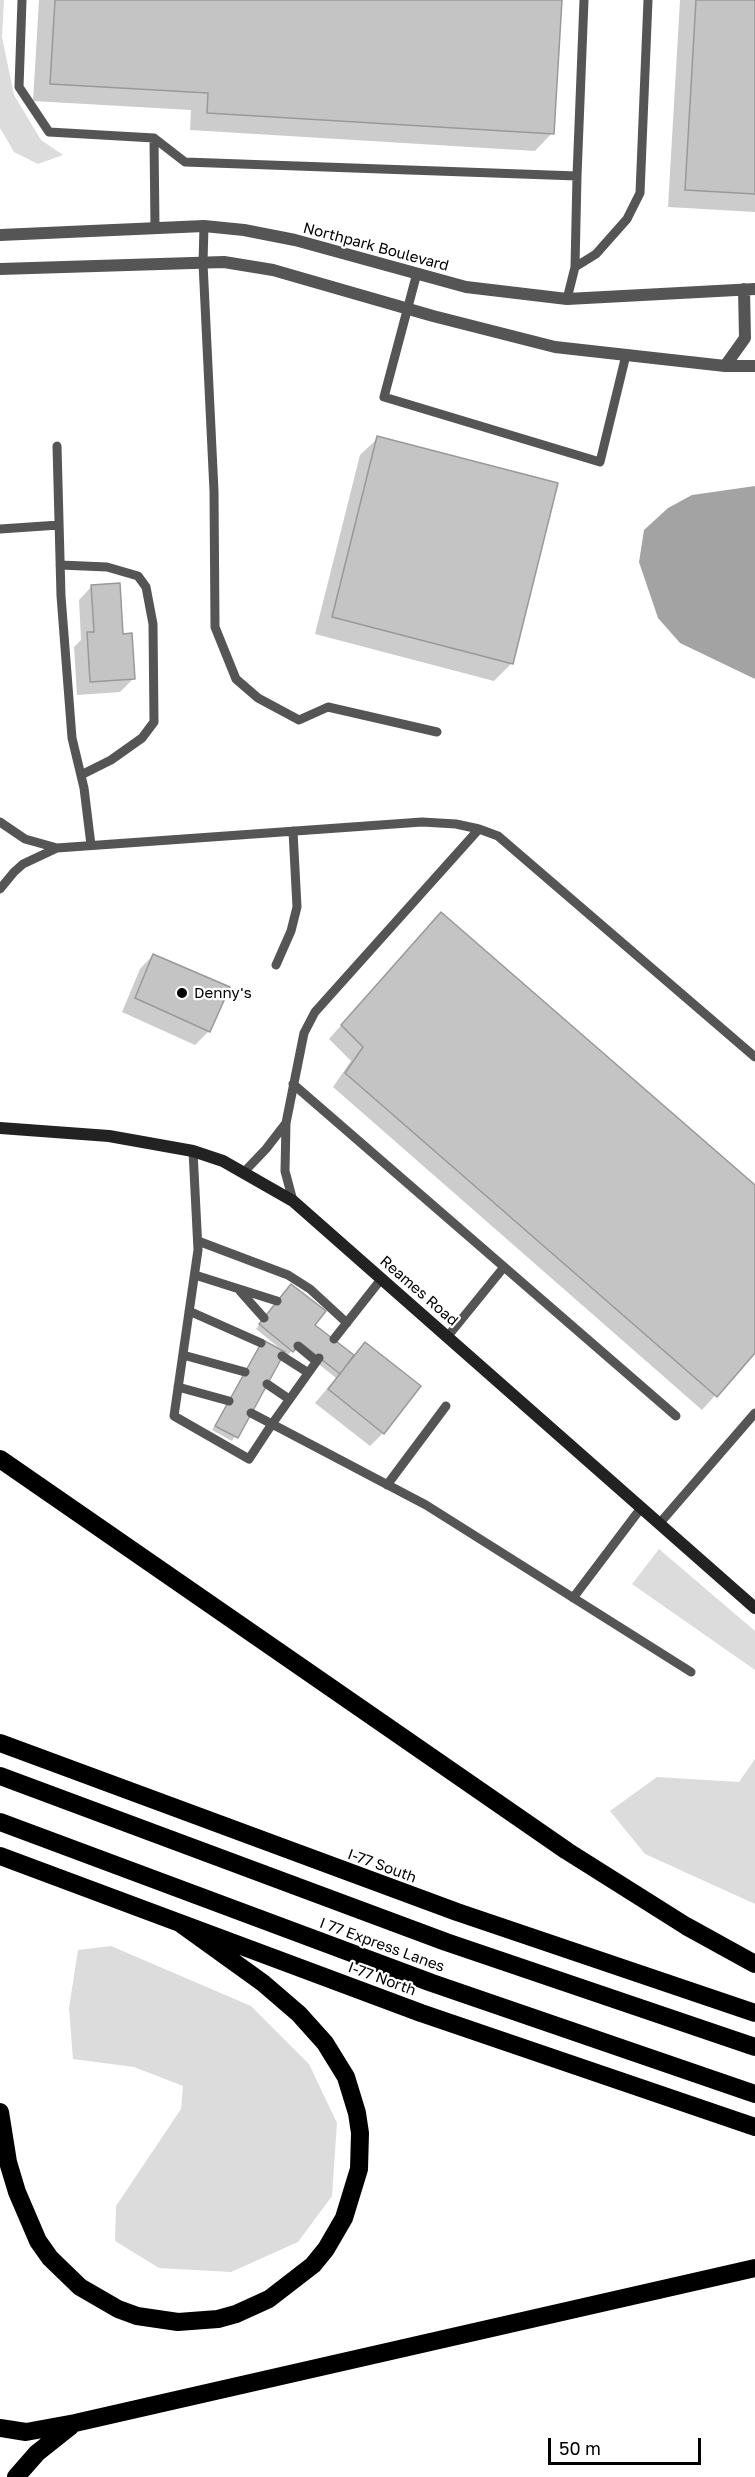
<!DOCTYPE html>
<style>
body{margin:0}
#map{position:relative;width:755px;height:2477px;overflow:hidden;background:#fff;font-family:"Golos Text",sans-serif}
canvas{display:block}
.scale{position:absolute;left:548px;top:2438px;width:153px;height:27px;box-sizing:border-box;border:3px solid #000;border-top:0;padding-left:8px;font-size:18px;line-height:21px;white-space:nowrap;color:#000;-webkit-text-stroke:4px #fff;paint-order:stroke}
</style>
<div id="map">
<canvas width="755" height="2477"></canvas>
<div class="scale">50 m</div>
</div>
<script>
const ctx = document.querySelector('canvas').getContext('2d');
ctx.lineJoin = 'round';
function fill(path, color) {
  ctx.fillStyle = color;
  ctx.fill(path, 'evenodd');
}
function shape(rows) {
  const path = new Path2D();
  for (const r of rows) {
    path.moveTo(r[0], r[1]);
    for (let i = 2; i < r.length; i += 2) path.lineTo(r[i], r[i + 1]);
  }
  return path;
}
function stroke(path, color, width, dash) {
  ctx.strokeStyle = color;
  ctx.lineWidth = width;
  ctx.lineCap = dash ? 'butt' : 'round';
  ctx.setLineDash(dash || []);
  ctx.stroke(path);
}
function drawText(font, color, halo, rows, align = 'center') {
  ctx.font = font + ' "Golos Text",sans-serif';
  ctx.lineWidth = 4.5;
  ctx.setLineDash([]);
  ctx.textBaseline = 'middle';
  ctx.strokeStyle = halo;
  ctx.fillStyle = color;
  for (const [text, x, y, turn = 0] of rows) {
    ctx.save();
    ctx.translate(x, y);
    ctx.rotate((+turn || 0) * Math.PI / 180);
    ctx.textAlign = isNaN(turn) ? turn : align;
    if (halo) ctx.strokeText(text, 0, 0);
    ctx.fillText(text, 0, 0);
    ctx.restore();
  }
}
const green = shape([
 [0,0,4,0,2,37,14,95,41,140,63,155,38,164,14,152,0,128],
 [659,1549,755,1631,755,1670,632,1584],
 [755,1759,755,1904,645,1854,610,1811,657,1777,739,1782],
 [111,1946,251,2006,309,2064,337,2123,332,2196,298,2242,231,2272,159,2268,115,2241,116,2206,181,2109,183,2086,134,2067,73,2059,69,2008,78,1950]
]);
const water = shape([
 [755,486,755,679,680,643,658,618,639,562,644,530,668,508,692,495]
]);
const shadow = shape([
 [39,0,561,0,552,133,535,151,190,130,191,110,33,101],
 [680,0,755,0,755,212,668,207],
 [378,438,512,663,494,681,315,634,360,455],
 [92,586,122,635,134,678,120,692,77,695,74,647,81,640,79,600],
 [428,927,755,1187,755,1351,702,1410,333,1087,351,1061,329,1039],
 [153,955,209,1031,195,1045,122,1012,140,969],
 [287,1290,313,1325,353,1356,365,1344,383,1433,370,1446,315,1403,336,1378,296,1346,288,1355,256,1329],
 [259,1346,283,1353,232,1441,212,1430]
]);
const building = shape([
 [55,0,562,0,554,134,207,113,208,93,50,84,55,0],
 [696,0,755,0,755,194,685,190,696,0],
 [377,436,558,483,513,664,332,617,377,436],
 [120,583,123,634,132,633,135,679,90,682,87,632,94,632,91,585,120,583],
 [441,912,755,1185,755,1353,717,1397,345,1073,363,1047,341,1025,441,912],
 [153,954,230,987,210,1032,135,998,153,954],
 [291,1284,326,1311,315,1325,354,1355,340,1374,301,1343,293,1352,259,1324,291,1284],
 [263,1340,285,1352,238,1438,215,1426,263,1340],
 [365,1342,421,1386,384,1434,328,1389,365,1342]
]);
const lane = shape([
 [22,0,19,87,49,132,154,138,185,162,577,176,584,0],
 [154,138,155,228],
 [204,226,203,263,214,491,215,627,236,679,258,698,299,720,328,707,437,732],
 [575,267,596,254,627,219,640,193,648,0],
 [417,273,384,397,600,462,626,355],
 [567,299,575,267,577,176],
 [57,446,61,596,72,738,84,788,91,845],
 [0,529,59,525],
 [60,565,107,567,138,576,146,587,153,624,154,722,142,738,111,760,81,775],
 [0,822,25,839,57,848,422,822,456,824,479,829,498,836,755,1057],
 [0,889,14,872,23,864,57,848],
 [276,965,291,931,297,907,293,831],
 [293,1084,676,1416],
 [193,1151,198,1250,174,1416,249,1459,272,1424,251,1413],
 [244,1172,266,1149,286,1123],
 [293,1201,285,1171,286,1123,304,1033,315,1012,479,829],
 [198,1241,288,1275,310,1289,347,1323],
 [195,1275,277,1301],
 [240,1291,264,1318],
 [189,1311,261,1343],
 [448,1336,504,1267],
 [334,1339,382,1278],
 [298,1346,316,1361],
 [183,1355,245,1372],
 [282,1356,307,1372],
 [319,1358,272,1424,426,1505,691,1672],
 [267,1384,289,1399],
 [178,1387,229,1401],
 [387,1485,446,1406],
 [659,1524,755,1413],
 [573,1598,641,1508]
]);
const street = shape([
 [0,235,204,226,244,230,295,240,466,287,567,299,755,289],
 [0,269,224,262,273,270,433,316,555,347,725,366,755,366],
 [725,366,745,338,744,289]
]);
const secondary = shape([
 [0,1128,109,1136,193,1151,223,1161,293,1201,755,1608]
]);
const highway = shape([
 [0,1459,567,1851,686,1926,755,1964],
 [0,1743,457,1912,755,2013],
 [0,1776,446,1942,755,2047],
 [0,1822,432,1983,755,2094],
 [0,1856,421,2013,755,2127],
 [0,2112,8,2162,17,2192,38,2241,50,2258,80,2287,118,2309,137,2316,178,2322,218,2319,236,2314,269,2299,313,2265,326,2249,344,2218,359,2169,360,2133,357,2113,346,2077,325,2043,299,2014,263,1983,181,1924],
 [0,2428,26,2432,75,2423,755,2268],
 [16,2477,37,2453,71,2426]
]);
const markers = [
 [182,993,6,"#000"]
];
const streetNames = [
 ["Northpark Boulevard",376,247,15],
 ["Reames Road",419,1291,41],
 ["I-77 South",382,1866,20],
 ["I 77 Express Lanes",382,1945,20],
 ["I-77 North",382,1979,20]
];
const poiNames = [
 ["Denny's",194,993]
];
fill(green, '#dcdcdc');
fill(water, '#a3a3a3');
fill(shadow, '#0003');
fill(building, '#c4c4c4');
stroke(building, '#999', 1.5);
stroke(lane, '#555', 9);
stroke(street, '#555', 12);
stroke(secondary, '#222', 12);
stroke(highway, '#000', 18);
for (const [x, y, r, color] of markers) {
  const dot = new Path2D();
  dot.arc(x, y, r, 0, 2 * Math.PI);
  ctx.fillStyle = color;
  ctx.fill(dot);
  stroke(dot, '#fff', 2);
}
drawText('15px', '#000', '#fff', streetNames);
drawText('15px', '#000', '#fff', poiNames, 'left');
</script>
